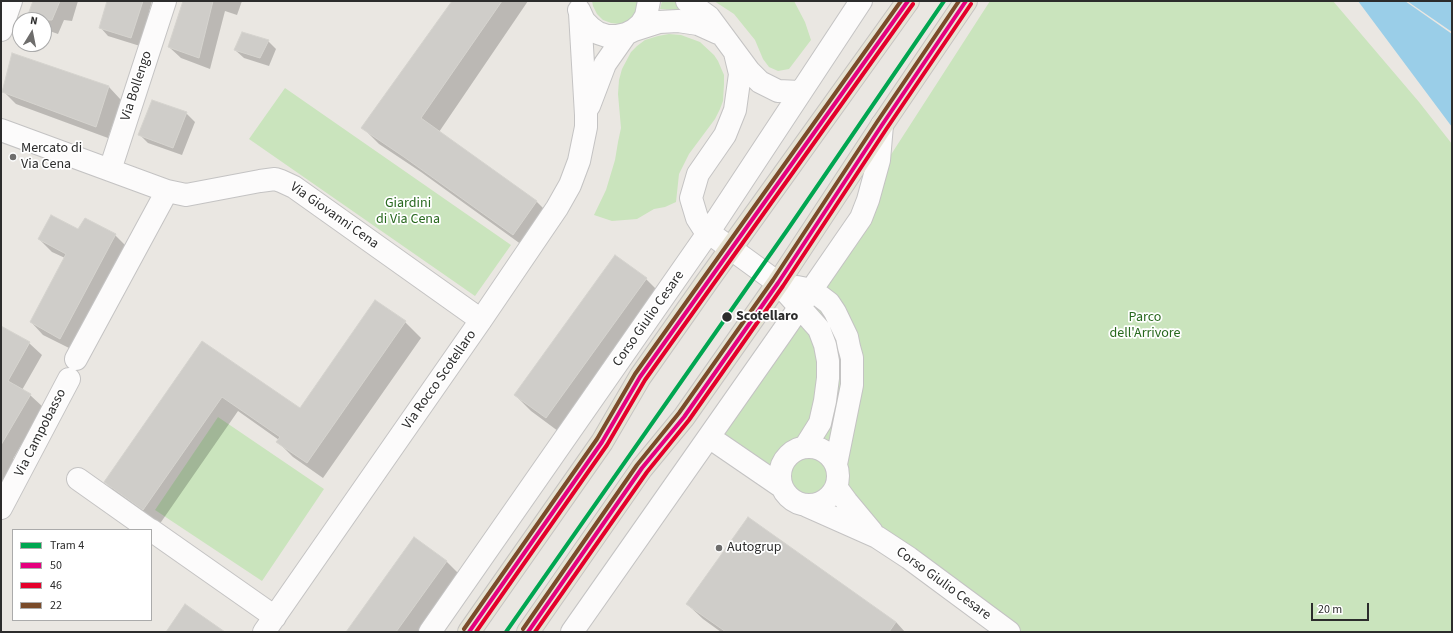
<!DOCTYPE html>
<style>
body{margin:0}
#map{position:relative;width:1453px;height:633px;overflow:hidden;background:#eae7e2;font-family:"Source Sans 3",sans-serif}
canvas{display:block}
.frame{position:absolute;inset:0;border:2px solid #2c2c2c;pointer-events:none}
.legend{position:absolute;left:12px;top:529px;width:140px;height:92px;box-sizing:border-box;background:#fff;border:1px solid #ababab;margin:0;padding:5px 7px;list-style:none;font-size:12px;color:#2c2c2c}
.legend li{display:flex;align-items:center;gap:8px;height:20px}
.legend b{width:20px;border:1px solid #ababab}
.north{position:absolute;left:12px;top:12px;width:40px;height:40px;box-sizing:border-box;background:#fff;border:1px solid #ababab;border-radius:50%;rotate:10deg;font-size:11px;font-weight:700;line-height:16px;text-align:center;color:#2c2c2c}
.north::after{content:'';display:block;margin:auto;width:14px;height:18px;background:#6e6d6c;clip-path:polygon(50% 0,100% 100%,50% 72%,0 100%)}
.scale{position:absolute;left:1311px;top:603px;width:58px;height:18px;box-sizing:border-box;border:2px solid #2c2c2c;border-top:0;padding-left:5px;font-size:12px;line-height:14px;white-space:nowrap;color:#2c2c2c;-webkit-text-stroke:3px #fff;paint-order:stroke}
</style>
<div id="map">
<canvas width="1453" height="633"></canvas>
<div class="frame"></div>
<ul class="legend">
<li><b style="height:5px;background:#00a651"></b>Tram 4</li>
<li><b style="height:5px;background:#e5007d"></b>50</li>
<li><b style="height:5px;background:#e4002b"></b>46</li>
<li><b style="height:5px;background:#7a4b2a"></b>22</li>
</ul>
<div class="north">N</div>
<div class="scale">20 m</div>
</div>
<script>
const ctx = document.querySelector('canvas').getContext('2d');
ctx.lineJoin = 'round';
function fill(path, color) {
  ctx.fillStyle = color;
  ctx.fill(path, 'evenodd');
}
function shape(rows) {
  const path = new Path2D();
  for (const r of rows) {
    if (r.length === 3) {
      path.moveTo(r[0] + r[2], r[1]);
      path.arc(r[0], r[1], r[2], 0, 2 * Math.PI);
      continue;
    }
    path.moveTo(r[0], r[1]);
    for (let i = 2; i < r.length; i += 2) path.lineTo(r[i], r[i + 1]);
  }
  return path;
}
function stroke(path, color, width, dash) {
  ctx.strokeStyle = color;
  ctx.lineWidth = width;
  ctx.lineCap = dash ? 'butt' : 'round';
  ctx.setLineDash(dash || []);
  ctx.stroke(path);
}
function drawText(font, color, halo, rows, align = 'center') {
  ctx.font = font + ' "Source Sans 3",sans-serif';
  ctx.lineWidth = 3.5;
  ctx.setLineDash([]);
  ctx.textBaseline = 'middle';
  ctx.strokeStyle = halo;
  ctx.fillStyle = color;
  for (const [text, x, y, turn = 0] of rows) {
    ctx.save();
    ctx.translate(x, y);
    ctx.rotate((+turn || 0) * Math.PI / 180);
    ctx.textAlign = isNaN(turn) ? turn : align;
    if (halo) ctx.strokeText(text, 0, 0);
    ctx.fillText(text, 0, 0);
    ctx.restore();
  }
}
const green = shape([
 [592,1,641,1,633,18,627,22,619,24,611,23,603,20,597,14,593,6],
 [662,1,675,1,685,7,686,11,660,9],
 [714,1,794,1,805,22,811,40,789,69,778,71,769,67,763,59,755,40,734,14],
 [990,1,1333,1,1419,102,1452,144,1452,632,1013,632,909,558,709,437],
 [669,34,681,35,700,42,714,55,718,61,724,75,724,84,723,101,720,109,715,119,689,154,679,174,676,202,665,207,654,209,637,219,612,221,594,215,606,190,615,160,618,142,621,128,618,94,619,80,622,69,631,52,637,46,645,40,658,36],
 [285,88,511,245,475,296,249,139],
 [218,417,324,489,262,581,155,510]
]);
const water = shape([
 [1358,1,1405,1,1452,34,1452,127],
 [1407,1,1452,1,1452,32]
]);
const shadow = shape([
 [34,1,78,1,72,21,64,20,58,34,44,29,44,20,29,20],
 [108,1,152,1,140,46,108,36,100,27],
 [184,1,242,1,237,15,225,11,210,69,181,58,169,47],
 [453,1,528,1,439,132,536,201,552,217,529,250,421,172,379,144,363,128],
 [268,41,276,49,269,66,244,58,235,50],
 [109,87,121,100,108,138,16,104,3,91],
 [186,113,195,122,182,155,148,143,139,134],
 [79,231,115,235,127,247,73,350,43,335,31,322,65,258,52,252,39,239],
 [646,279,662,295,562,434,531,411,515,395],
 [405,322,421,338,323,478,293,457,278,442,279,440,238,411,159,525,121,498,105,482,202,342,300,409],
 [1,327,29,343,42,355,22,390,30,395,43,407,13,459,20,467,1,501],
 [446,561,462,577,423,632,347,632],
 [687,604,896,622,905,632,721,632,703,619]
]);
const building = shape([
 [33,1,60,1,52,20,26,20,33,1],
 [107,1,143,1,131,38,99,28,107,1],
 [183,1,213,1,199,58,168,47,183,1],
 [452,1,502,1,421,118,537,201,513,235,404,157,361,128,452,1],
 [242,32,269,40,260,58,234,50,242,32],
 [12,53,109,86,96,127,2,92,12,53],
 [152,100,187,112,173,148,138,135,152,100],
 [51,215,78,229,85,218,116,234,60,339,30,322,66,254,38,239,51,215],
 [615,255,647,278,546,418,514,395,615,255],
 [375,300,406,321,307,463,276,442,280,437,222,397,143,510,104,482,202,341,300,408,375,300],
 [1,326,30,342,8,381,31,394,1,445,1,326],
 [748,517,896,622,889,632,726,632,686,604,748,517],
 [414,537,447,561,396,632,346,632,414,537],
 [185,604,225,632,166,632,185,604]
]);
const minor = shape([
 [687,1,709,17,749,71,760,82,778,91,800,92],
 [579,10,584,21,591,28,598,33,607,36,617,36,626,34,634,30,641,24,646,16,649,1],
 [1,30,11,1],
 [634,30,659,22,678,21,698,24,718,33],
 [735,53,740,74,735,110,725,135,698,174,691,198,697,218,704,229,778,283,819,329,825,345,828,361,828,378,825,401,820,423,805,447],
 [589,106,605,64,626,34],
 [1,130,167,191,186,195,260,181,275,179,281,181,294,187,481,320],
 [110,170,165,1],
 [797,287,812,290,829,303,835,312,847,337,849,347,852,358,852,385,836,464],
 [76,359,167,191],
 [709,437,782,487],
 [809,476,29],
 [78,479,150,530],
 [836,487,847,502,872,532],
 [805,505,877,537,909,558,1009,632],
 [1,508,69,379],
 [151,530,275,617],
 [264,632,481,320,557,208,570,185,579,161,586,127,586,115,580,13],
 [430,632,708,233,861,1],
 [572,632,781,334,861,218,868,200,879,160,882,125]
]);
const major = shape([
 [469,632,602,442,640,377,706,283,908,1],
 [528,632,642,468,684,417,778,283,882,125,966,1]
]);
const bus1 = shape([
 [469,632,602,442,640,377,908,1],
 [528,632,642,468,684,417,778,283,882,125,966,1]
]);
const bus2 = shape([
 [476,632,607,445,645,380,913,4],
 [535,632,647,472,689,420,783,286,887,128,971,4]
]);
const bus3 = shape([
 [464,629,597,439,635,374,901,1],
 [523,629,637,465,679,413,773,280,877,122,959,1]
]);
const tram1 = shape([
 [506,632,788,229,944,1]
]);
const markers = [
 [13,157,4,"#6e6d6c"],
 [727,317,5.5,"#2c2c2c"],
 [719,548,4,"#6e6d6c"]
];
const streetNames = [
 ["Via Bollengo",137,86,-72],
 ["Via Giovanni Cena",334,216,35],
 ["Corso Giulio Cesare",649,319,-55],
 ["Via Rocco Scotellaro",440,380,-55],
 ["Via Campobasso",41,433,-63],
 ["Corso Giulio Cesare",943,584,36]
];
const poiNames = [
 ["Mercato di",21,149],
 ["Via Cena",21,165],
 ["Autogrup",727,548]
];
const parkNames = [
 ["Giardini",408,204],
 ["di Via Cena",408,220],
 ["Parco",1145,318],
 ["dell'Arrivore",1145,334]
];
const stopNames = [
 ["Scotellaro",736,317]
];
fill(green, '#cae4bd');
fill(water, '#9acee8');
fill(shadow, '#0003');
fill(building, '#cfcdc9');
stroke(building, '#d5d3ce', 1);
stroke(minor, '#c4c3c3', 24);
stroke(major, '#c6c4c2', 24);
stroke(minor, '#fcfbfb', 22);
stroke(major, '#e7e4d5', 22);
stroke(bus1, '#e5007d', 4);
stroke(bus2, '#e4002b', 4);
stroke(bus3, '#7a4b2a', 4);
stroke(tram1, '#00a651', 4);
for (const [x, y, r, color] of markers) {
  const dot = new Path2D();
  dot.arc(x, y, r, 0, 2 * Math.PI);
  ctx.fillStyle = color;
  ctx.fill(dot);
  stroke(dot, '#fff', 1.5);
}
drawText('14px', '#2c2c2c', '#fff', streetNames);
drawText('14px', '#2c2c2c', '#fff', poiNames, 'left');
drawText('14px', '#28681e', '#fff', parkNames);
drawText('bold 14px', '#2c2c2c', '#fff', stopNames, 'left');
</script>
